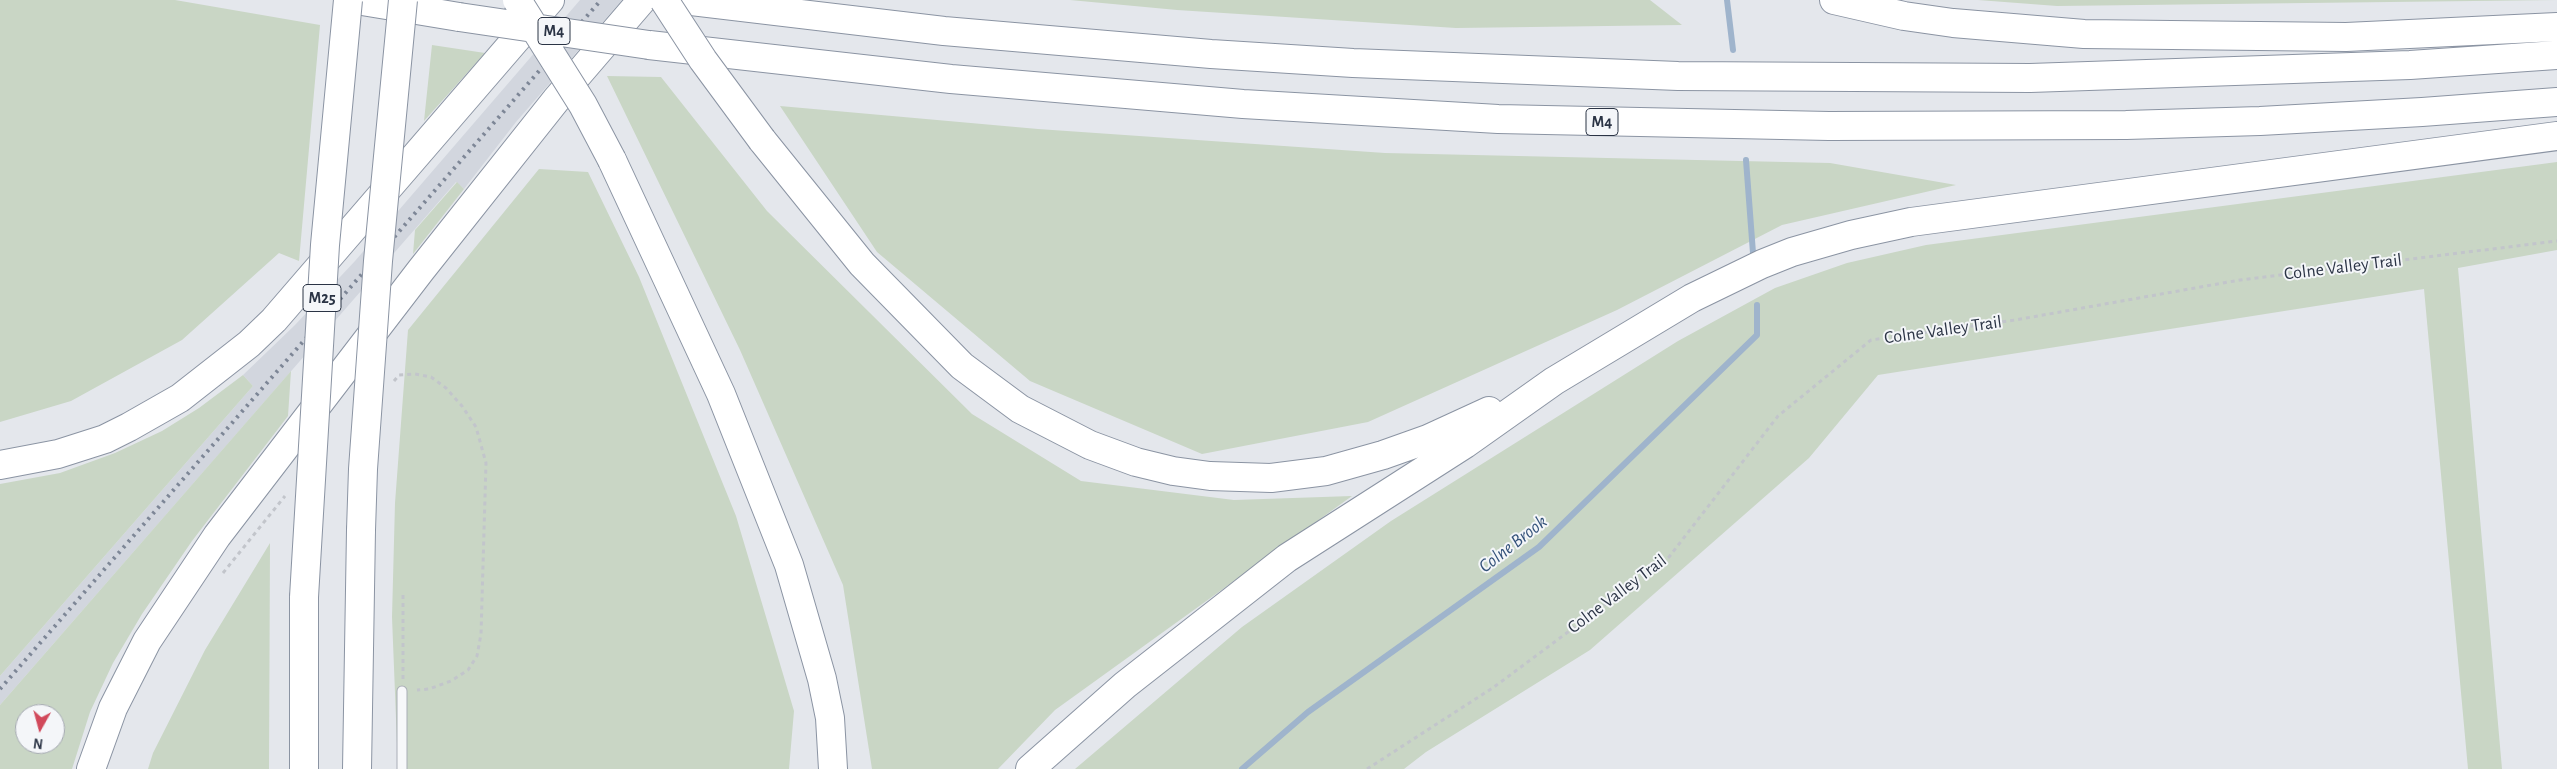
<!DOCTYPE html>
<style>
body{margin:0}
#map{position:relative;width:2557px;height:769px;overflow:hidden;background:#e4e7ec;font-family:"Alegreya Sans",sans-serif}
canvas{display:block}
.north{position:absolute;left:15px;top:704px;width:50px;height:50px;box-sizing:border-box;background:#f4f6f9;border:1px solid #a4a8b1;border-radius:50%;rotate:187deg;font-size:14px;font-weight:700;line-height:20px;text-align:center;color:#2b3445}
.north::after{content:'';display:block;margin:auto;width:18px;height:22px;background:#d1495b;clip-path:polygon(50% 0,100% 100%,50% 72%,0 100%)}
</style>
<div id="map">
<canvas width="2557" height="769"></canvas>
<div class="north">N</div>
</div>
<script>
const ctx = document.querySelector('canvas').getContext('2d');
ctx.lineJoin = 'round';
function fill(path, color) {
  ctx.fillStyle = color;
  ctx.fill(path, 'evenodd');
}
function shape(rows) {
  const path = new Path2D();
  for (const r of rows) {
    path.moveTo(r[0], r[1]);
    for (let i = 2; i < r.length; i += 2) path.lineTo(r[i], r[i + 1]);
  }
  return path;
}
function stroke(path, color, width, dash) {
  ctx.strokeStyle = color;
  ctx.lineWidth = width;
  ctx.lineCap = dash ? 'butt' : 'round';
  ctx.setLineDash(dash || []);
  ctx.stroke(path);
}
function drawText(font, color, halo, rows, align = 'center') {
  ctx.font = font + ' "Alegreya Sans",sans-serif';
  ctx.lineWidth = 4;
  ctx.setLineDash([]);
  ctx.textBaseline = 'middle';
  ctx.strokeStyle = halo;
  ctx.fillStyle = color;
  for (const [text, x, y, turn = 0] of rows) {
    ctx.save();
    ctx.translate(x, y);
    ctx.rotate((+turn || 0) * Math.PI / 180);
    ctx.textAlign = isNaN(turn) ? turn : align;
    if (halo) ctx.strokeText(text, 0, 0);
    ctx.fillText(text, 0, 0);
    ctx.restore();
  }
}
const built = shape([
 [580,0,622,0,516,122,464,189,456,182,0,705,0,676,253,386,243,375,295,325,355,261]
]);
const green = shape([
 [0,0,175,0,320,25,299,261,279,253,182,340,71,401,0,422],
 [1070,0,1650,0,1682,25,1456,28,1177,10],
 [1978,0,2557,0,2057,6],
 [432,45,485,53,424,121],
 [607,76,661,77,767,211,972,414,1081,481,1234,500,1352,496,1055,710,998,769,872,769,843,585,740,350],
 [780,106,1038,129,1385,153,1830,163,1956,185,1782,225,1617,310,1368,422,1202,454,1030,381,877,252],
 [2557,162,2557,250,2458,268,2502,769,2468,769,2424,289,1878,375,1809,458,1590,650,1426,752,1404,769,1075,769,1242,627,1391,521,1678,341,1775,288,1847,263,1926,245],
 [539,169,588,172,639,277,736,516,794,711,789,769,398,769,392,617,395,503,408,330],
 [457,182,464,189,413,254,415,230],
 [291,371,288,416,192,541,142,614,113,663,90,712,72,769,0,769,0,705],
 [25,714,55,714,55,744,25,744],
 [243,375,253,386,0,676,0,484,60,473,115,453,162,431,199,408],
 [270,543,269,769,148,769,153,753,205,650]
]);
const stream = shape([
 [1727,0,1733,50],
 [1746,160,1753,253],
 [1242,769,1308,712,1539,547,1757,335,1757,305]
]);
const path = shape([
 [394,381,399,375,415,374,431,377,446,388,462,406,476,427,486,463,481,634,477,656,468,670,451,681,429,689,417,690],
 [223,573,285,496],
 [403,679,403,593],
 [1367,769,1494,687,1669,557,1778,416,1871,340,2015,320,2240,280,2557,241]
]);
const lane = shape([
 [402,769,402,691]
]);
const highway = shape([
 [356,0,459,17],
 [683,0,944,31,1211,54,1353,63,1678,76,2030,78,2410,65,2557,55],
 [1834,0,1904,16,1953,23,2084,34,2346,37,2557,27],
 [649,45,951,79,1243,104,1498,119,1829,126,2126,125,2260,121,2422,112,2557,102],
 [762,140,862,264,962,366,1020,409,1090,445,1136,462,1173,471,1210,476,1271,478,1326,471,1383,455,1428,439,1489,411],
 [612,160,721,394,789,565,822,679,830,718,833,769],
 [0,465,58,454,105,439,129,427,180,398,249,344,274,320,550,0],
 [304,597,304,769],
 [91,769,113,708,147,641,217,536,421,270,556,100,642,0],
 [357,769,361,530],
 [1030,769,1125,685,1287,558,1465,444,1554,381,1692,298,1762,264,1792,252,1851,235,1911,222,2557,136]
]);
const rail = shape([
 [0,689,601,0]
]);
const highwayBridge = shape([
 [517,0,583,105,612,160],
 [664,0,703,60,762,140],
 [459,17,649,45],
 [361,530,363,469,378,261,403,0],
 [304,597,325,245,348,0]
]);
const shields = [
 [554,31,32],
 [1602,122,32],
 [322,298,38]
];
const shieldNames = [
 ["M4",554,31],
 ["M4",1602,122],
 ["M25",322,298]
];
const streetNames = [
 ["Colne Valley Trail",2343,267,-7],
 ["Colne Valley Trail",1943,330,-8],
 ["Colne Valley Trail",1617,594,-37]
];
const waterNames = [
 ["Colne Brook",1513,544,-38]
];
fill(built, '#d2d6de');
fill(green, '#c9d6c5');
stroke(stream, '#9fb4cc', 6);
stroke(lane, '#a9aeb7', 11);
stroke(highway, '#8b94a3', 30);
stroke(path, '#c2c5cb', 3, [4, 4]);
stroke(lane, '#f7f8fa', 9);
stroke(highway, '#fff', 28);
stroke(rail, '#7d8696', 4, [2.5, 5]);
stroke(highwayBridge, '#8b94a3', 30, []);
stroke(highwayBridge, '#fff', 28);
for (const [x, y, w] of shields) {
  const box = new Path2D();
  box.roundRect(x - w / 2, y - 13.5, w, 27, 4);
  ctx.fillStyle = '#f4f6f9';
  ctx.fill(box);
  stroke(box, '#2b3445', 1);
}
drawText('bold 16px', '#2b3445', null, shieldNames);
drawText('18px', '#2b3445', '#f4f6f9', streetNames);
drawText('italic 19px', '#34527a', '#f4f6f9', waterNames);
</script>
